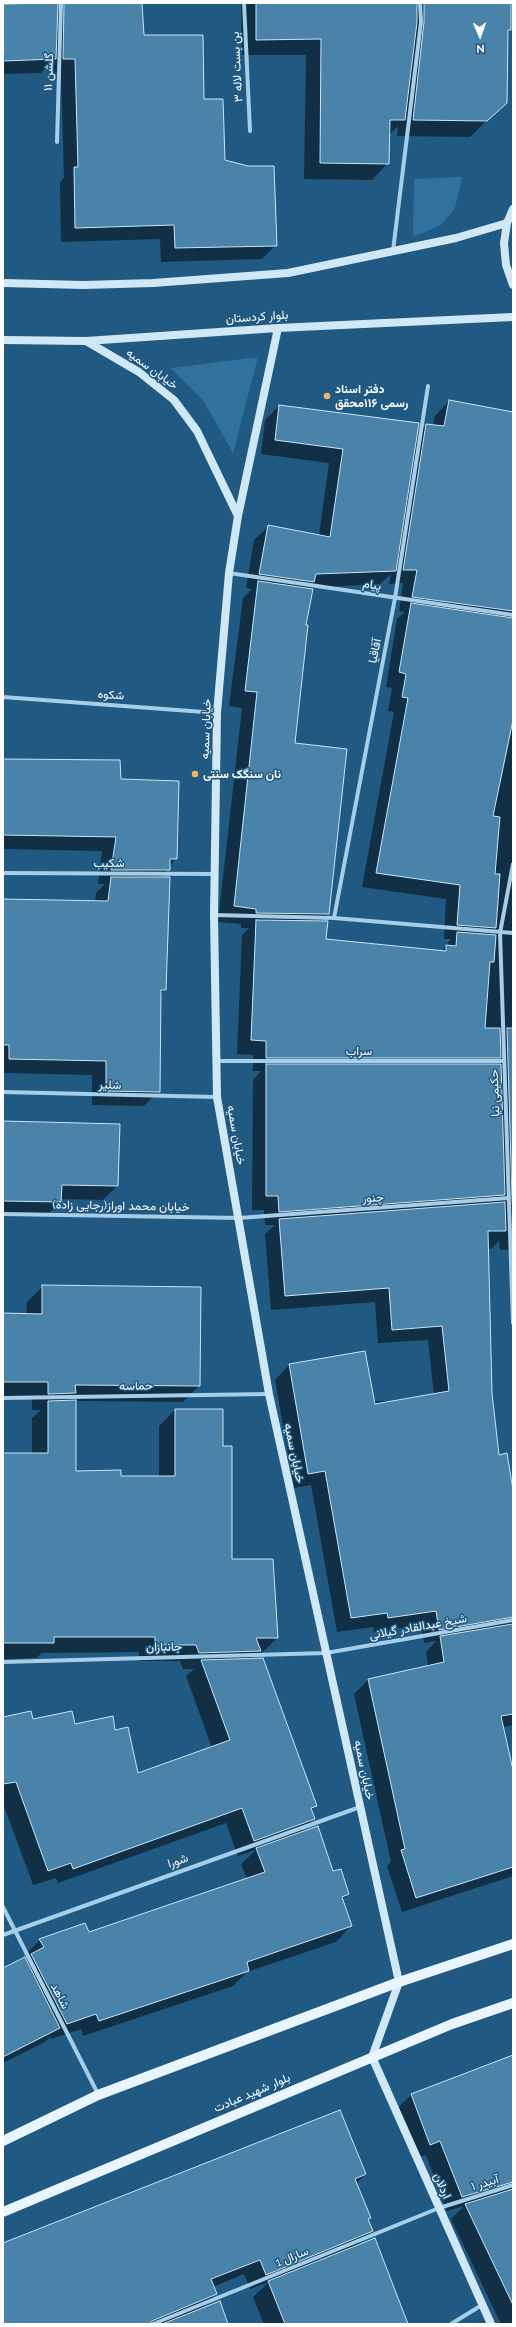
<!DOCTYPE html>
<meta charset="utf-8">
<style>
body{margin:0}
#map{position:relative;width:516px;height:2327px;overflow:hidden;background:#205981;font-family:Raleway,sans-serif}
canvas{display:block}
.frame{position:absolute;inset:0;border:4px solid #fff;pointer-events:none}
.north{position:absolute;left:460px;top:16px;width:40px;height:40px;-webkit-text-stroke:3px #205981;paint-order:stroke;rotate:178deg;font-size:11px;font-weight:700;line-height:16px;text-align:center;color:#fff}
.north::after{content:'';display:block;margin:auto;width:14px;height:18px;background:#fff;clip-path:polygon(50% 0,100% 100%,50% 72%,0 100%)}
</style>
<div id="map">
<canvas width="516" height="2327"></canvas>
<div class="frame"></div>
<div class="north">N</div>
</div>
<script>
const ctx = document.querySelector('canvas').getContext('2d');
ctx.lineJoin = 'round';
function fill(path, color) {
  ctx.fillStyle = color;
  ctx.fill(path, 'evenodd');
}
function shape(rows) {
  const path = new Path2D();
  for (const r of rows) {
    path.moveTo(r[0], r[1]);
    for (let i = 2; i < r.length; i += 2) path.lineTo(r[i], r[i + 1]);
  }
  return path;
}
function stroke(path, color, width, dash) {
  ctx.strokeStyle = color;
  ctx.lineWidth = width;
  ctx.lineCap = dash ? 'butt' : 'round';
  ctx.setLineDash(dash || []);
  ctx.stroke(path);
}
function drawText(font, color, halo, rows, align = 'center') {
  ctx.font = font + ' Raleway,Vazirmatn,sans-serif';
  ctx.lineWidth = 3;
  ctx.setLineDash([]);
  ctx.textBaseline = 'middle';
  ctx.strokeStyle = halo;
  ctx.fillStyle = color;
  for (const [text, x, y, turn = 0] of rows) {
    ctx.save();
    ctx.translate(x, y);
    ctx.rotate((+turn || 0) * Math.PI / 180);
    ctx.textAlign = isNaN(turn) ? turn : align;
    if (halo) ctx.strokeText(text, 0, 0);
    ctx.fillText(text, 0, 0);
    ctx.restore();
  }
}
const green = shape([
 [462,177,455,208,441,225,413,237,414,179],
 [258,357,233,453,203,400,171,368]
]);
const shadow = shape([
 [66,3,141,3,143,36,203,100,224,161,276,245,262,259,161,262,160,239,61,242,60,182,64,178,61,73,49,73,49,64,41,73,3,74,3,5,56,12],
 [241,3,510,3,510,30,507,33,506,102,470,137,397,136,398,126,389,135,388,163,372,180,304,179,306,55,242,55],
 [3,107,4,145,3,146],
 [449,401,510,412,513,410,513,1250,500,1250,499,1241,491,1249,487,1249,491,1394,498,1456,513,1496,513,1725,503,1727,513,1774,513,1876,402,1912,387,1866,391,1862,354,1694,368,1680,428,1667,426,1652,436,1641,424,1643,421,1625,374,1632,373,1627,337,1632,311,1485,294,1488,275,1380,289,1365,364,1352,373,1401,398,1401,434,1395,428,1340,378,1343,375,1302,271,1310,265,1234,275,1225,265,1225,264,1210,252,1210,253,1080,261,1071,253,1071,253,1055,237,1054,242,935,249,928,241,928,241,924,218,922,242,708,229,706,243,598,252,589,246,588,254,540,269,526,319,535,329,463,261,454,265,420,279,406,416,435,426,425,433,426,435,416],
 [391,574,389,584,403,583,399,611,405,612,397,619,386,687,392,688,388,711,394,712,362,887,446,899,444,939,451,939,442,951,325,940,320,922,328,914,294,744,305,626,306,588,380,584],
 [3,760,120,780,176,858,161,878,165,990,160,995,159,1091,144,1106,92,1105,92,1075,3,1073,3,900,95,902,96,893,105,884,98,884,102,851,3,849],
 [3,1116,4,1122,117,1186,103,1200,60,1199,60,1202,46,1216,3,1215],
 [43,1286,199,1386,183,1402,75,1401,75,1472,120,1477,159,1477,159,1426,175,1410,222,1447,231,1560,277,1638,261,1654,256,1654,251,1660,316,1806,311,1810,314,1819,300,1833,348,1894,342,1900,351,1926,336,1942,247,1972,233,1986,83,2036,81,2029,51,2039,50,2037,45,2042,3,2063,3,1969,25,1961,27,1959,25,1955,40,1940,88,1934,247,1879,241,1864,256,1850,238,1856,226,1823,58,1883,56,1878,33,1885,3,1803,3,1718,115,1731,137,1775,212,1748,186,1676,194,1669,183,1669,180,1661,139,1661,139,1652,42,1653,36,1658,3,1659,3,1454,32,1454,32,1418,41,1410,32,1410,32,1398,3,1398,3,1314,26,1314,27,1302],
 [513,2056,513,2324,501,2324,451,2219,464,2206,447,2211,426,2155,416,2158,397,2109,411,2095],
 [365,2174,356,2184,369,2218,367,2220,372,2231,356,2247,407,2324,264,2324,253,2297,269,2282,250,2289,244,2274,213,2287,216,2294,200,2310,227,2324,3,2324,3,2244]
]);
const building = shape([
 [51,3,58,3,56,59,3,61,3,4,51,3],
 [64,3,142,3,144,35,203,35,204,99,223,99,225,160,248,166,274,166,277,246,175,248,174,225,75,228,74,167,78,167,75,59,63,59,64,3],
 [256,3,417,3,417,22,405,120,390,120,389,164,320,163,321,39,256,40,256,3],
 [424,3,511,3,511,30,508,30,507,103,487,121,413,120,424,22,424,3],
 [449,400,513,412,513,611,412,597,417,570,403,570,426,424,444,426,449,400],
 [279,405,419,423,396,571,316,574,314,582,259,574,268,525,330,537,343,449,275,440,279,405],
 [258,581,313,589,306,625,308,625,295,743,347,749,329,914,256,913,256,909,234,906,257,692,245,691,258,581],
 [411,603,513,618,513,720,493,816,500,817,495,874,500,874,496,928,457,925,460,885,376,873,408,698,402,697,406,674,399,672,411,603],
 [3,759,120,760,121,779,179,781,177,859,170,859,170,870,111,870,116,837,3,835,3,759],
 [111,877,170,877,166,990,161,990,160,1092,106,1091,106,1061,9,1059,9,1045,3,1045,3,899,108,901,111,877],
 [256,920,328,921,326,939,446,951,446,945,456,946,457,932,496,935,494,962,490,962,485,1028,500,1028,501,1058,266,1058,266,1041,251,1040,256,920],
 [507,1028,513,1028,513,1218,512,1198,507,1028],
 [266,1064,501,1064,505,1195,279,1212,278,1196,266,1196,266,1064],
 [3,1121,120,1124,118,1186,62,1185,61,1202,3,1201,3,1121],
 [505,1202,506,1231,488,1231,492,1393,499,1455,507,1453,513,1490,513,1617,439,1630,436,1611,388,1618,387,1613,351,1618,325,1471,308,1474,289,1364,365,1351,375,1404,449,1391,442,1326,392,1330,389,1288,285,1296,279,1219,505,1202],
 [42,1285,201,1287,200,1386,75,1385,76,1393,48,1394,48,1382,3,1382,3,1313,42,1314,42,1285],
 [76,1400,76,1471,121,1470,121,1476,175,1476,175,1409,223,1409,223,1446,232,1446,232,1559,273,1559,278,1638,256,1638,261,1651,199,1653,196,1645,155,1645,155,1637,54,1637,54,1643,3,1643,3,1453,48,1453,48,1401,76,1400],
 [513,1624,513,1714,501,1716,513,1770,513,1867,416,1898,401,1850,405,1849,368,1679,444,1662,440,1636,513,1624],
 [263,1658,317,1806,311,1808,315,1819,254,1841,242,1808,73,1869,71,1863,48,1871,16,1782,3,1784,3,1717,31,1711,33,1719,72,1711,75,1724,113,1716,115,1730,128,1727,138,1773,230,1740,201,1660,263,1658],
 [318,1826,333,1871,341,1869,349,1894,342,1897,352,1926,247,1962,249,1971,99,2021,96,2014,67,2024,31,1954,44,1947,39,1939,85,1923,89,1932,265,1872,256,1848,318,1826],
 [25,1957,60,2028,3,2057,3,1968,25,1957],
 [513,2055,513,2182,462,2197,440,2141,430,2145,411,2094,513,2055],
 [340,2110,366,2174,355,2179,371,2218,368,2219,373,2231,266,2275,260,2260,211,2279,217,2294,152,2321,150,2324,3,2324,3,2243,340,2110],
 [513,2189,513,2305,465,2204,513,2189],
 [375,2238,408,2324,285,2324,268,2281,375,2238],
 [220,2301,228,2324,162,2324,220,2301]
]);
const street = shape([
 [244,3,250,131],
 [57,142,61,3],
 [393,251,421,22,420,3],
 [229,573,513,615],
 [3,697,217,713],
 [513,864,500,933,513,1323],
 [3,873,214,874],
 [214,915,334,918,513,933],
 [334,918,395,598,428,386],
 [215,1061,503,1061],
 [3,1092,217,1097],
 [3,1214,239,1218,509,1198],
 [3,1398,269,1394],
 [3,1662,326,1653,513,1620],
 [3,1907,98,2094],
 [3,1935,360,1807],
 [153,2324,439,2208,513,2185],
 [451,2324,482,2305]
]);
const secondary = shape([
 [513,209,507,223,504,243,506,265,513,285],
 [3,283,84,285,153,283,288,273,456,238,507,223],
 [278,328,238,516,229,573,217,713,214,915,217,1097,269,1394,399,1982,372,2057,491,2324],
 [3,340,86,341,278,328,513,317],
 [86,341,139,372,174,400,197,431,238,516]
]);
const primary = shape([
 [3,2141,98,2095,399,1982,513,1944],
 [3,2212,452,2024,513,2003]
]);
const markers = [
 [327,396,4,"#f6b666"],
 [195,774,4,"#f6b666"]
];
const streetNames = [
 ["بن بست لاله ۳",237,67,-93],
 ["گلشن ۱۱",49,72,-88],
 ["بلوار کردستان",257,317,-4],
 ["خیابان سمیه",152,369,36],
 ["پیام",372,585,9],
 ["آقاقیا",375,651,-79],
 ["شکوه",111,695,4],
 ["خیابان سمیه",206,729,-88],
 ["شکیب",109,863],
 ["سراب",359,1051],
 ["شلیر",110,1085,1],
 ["حکیمی نیا",495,1093,-92],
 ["خیابان سمیه",236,1135,80],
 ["چنور",373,1198,-4],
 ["خیابان محمد اوراز(رجایی زاده)",121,1206,1],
 ["حماسه",136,1386,-1],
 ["خیابان سمیه",294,1453,78],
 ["شیخ عبدالقادر گیلانی",418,1627,-10],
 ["جانبازان",164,1647,-1],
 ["خیابان سمیه",364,1770,78],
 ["شورا",178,1861,-19],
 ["شاهد",60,1996,63],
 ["بلوار شهید عبادت",252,2093,-23],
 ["آبیدر ۱",485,2183,-17],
 ["اردلان",442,2186,66],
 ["سارال 1",292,2257,-22]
];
const poiNames = [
 ["دفتر اسناد",335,389],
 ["رسمی ۱۱۶محقق",335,403],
 ["نان سنگک سنتی",203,774]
];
fill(green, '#30729d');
fill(shadow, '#0007');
fill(building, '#4983aa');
stroke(building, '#cae5f6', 1);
stroke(street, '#a6cee8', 4);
stroke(secondary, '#d0e7f6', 8);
stroke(primary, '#e8f4fe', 10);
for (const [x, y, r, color] of markers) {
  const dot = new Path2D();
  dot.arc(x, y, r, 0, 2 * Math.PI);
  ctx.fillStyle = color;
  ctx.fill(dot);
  stroke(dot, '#205981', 1.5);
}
drawText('12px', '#fff', '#205981', streetNames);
drawText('bold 12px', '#fff', '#205981', poiNames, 'left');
</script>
